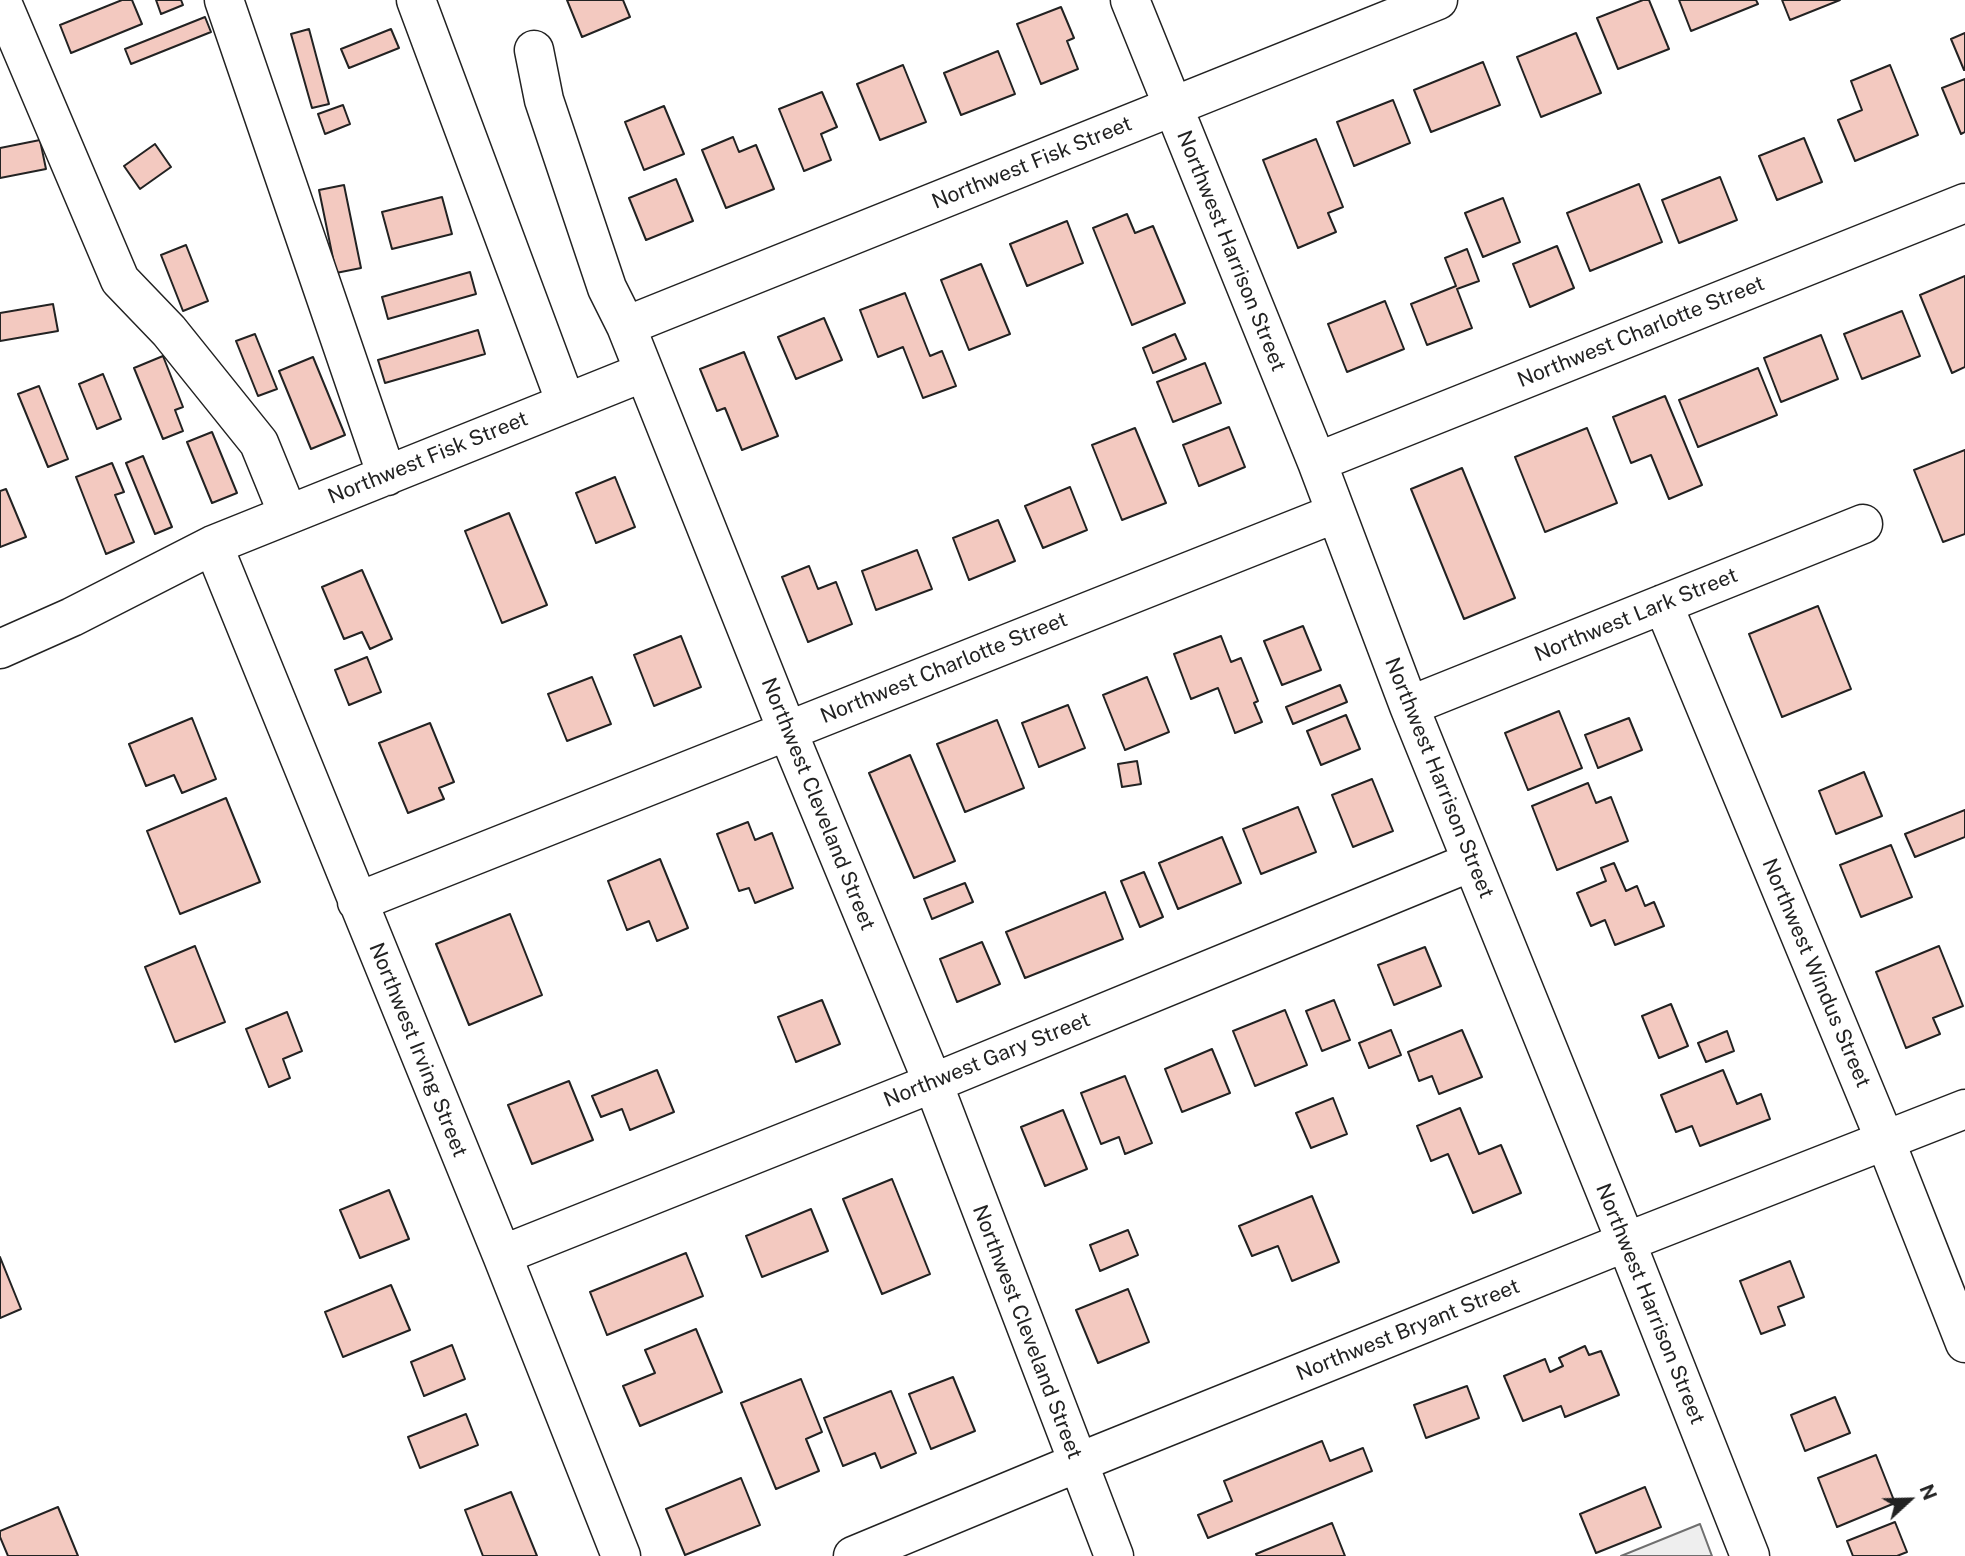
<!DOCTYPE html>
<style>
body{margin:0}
#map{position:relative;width:1965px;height:1556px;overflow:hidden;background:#fff;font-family:"Public Sans",sans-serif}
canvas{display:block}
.north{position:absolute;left:1874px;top:1465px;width:70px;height:70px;-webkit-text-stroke:5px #fff;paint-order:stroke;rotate:68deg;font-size:19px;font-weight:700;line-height:28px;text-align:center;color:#222}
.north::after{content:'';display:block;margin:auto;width:24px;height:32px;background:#222;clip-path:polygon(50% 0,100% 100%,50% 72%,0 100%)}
</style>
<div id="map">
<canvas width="1965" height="1556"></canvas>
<div class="north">N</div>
</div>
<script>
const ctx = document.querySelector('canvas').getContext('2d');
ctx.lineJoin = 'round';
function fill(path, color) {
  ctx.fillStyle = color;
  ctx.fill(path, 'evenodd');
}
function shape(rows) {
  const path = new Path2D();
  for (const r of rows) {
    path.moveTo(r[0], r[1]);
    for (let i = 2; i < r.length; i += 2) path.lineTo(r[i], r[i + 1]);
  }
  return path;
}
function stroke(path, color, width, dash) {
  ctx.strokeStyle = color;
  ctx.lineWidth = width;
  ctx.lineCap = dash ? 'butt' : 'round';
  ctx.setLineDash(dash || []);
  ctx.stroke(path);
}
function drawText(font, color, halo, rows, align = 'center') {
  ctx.font = font + ' "Public Sans",sans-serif';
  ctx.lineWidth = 5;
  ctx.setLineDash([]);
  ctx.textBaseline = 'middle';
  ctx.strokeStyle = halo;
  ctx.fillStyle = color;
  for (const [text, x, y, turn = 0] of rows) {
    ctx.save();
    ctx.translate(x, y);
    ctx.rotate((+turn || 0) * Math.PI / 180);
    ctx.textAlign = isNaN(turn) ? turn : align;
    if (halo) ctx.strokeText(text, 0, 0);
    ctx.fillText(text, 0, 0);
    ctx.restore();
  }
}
const green = shape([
 [1700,1524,1712,1556,1621,1556,1700,1524]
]);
const building = shape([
 [122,0,132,0,142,24,71,53,60,25,122,0],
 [156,0,181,0,183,5,161,14,156,0],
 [567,0,623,0,630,17,582,37,567,0],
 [1643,0,1649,0,1669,49,1618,69,1597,18,1643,0],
 [1679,0,1756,0,1758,4,1691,31,1679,0],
 [1782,0,1840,0,1790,20,1782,0],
 [1061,7,1074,38,1067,41,1078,69,1041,84,1017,24,1061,7],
 [205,17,211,32,131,64,125,49,205,17],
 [309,29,329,104,312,108,291,34,309,29],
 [391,29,399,48,349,68,341,49,391,29],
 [1576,33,1601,93,1541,117,1517,57,1576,33],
 [1965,33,1965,70,1964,70,1951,39,1965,33],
 [998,51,1015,94,961,115,944,73,998,51],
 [1483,62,1500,105,1431,132,1414,90,1483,62],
 [903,65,926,122,880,140,857,84,903,65],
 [1890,65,1918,135,1855,161,1838,120,1862,110,1851,81,1890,65],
 [1965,79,1965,132,1961,134,1942,88,1965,79],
 [822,92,837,127,821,134,831,160,804,171,779,109,822,92],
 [1393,100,1410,143,1354,166,1337,122,1393,100],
 [343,105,350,124,325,134,318,114,343,105],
 [664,106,684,154,644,170,625,122,664,106],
 [733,137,739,152,756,145,774,189,726,208,702,150,733,137],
 [1804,138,1822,182,1777,200,1759,156,1804,138],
 [1316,139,1343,207,1328,213,1336,232,1298,248,1263,160,1316,139],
 [40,140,46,169,0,178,0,148,40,140],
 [155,144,171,167,140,189,124,166,155,144],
 [1720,177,1737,220,1679,243,1662,200,1720,177],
 [676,179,693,221,646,240,629,198,676,179],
 [1639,184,1662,242,1590,271,1567,213,1639,184],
 [344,185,361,268,336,273,319,190,344,185],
 [442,197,452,234,392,249,382,212,442,197],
 [1503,198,1520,242,1483,257,1465,213,1503,198],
 [1127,214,1135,233,1153,226,1185,303,1132,325,1093,228,1127,214],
 [1067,221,1083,263,1027,286,1010,244,1067,221],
 [186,245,208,301,183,311,161,255,186,245],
 [1557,246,1574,288,1530,307,1513,264,1557,246],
 [1467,249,1479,281,1457,289,1472,328,1427,345,1411,304,1456,286,1445,258,1467,249],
 [981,264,1010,334,969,350,941,280,981,264],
 [470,272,476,294,388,319,382,297,470,272],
 [1965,276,1965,367,1952,373,1920,295,1965,276],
 [905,293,930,356,942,351,956,386,923,398,903,347,878,357,860,310,905,293],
 [1385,301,1404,349,1347,372,1328,324,1385,301],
 [53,304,58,331,0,341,0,313,53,304],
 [1902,311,1920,356,1862,379,1844,334,1902,311],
 [824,318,842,360,796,379,778,337,824,318],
 [478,330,485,354,385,383,378,360,478,330],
 [255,334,277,389,258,396,236,341,255,334],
 [1175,334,1186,359,1153,373,1143,348,1175,334],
 [1821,335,1838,379,1781,402,1764,358,1821,335],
 [744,352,778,436,742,450,725,408,717,411,700,369,744,352],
 [163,356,183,407,175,410,183,431,163,439,134,368,163,356],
 [313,357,345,435,311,449,279,371,313,357],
 [1205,363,1221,403,1173,422,1157,382,1205,363],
 [1758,368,1777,415,1698,447,1679,400,1758,368],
 [103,374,121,419,97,429,79,384,103,374],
 [39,386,68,459,48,467,18,394,39,386],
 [1665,396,1702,485,1669,499,1651,455,1631,463,1613,417,1665,396],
 [1229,427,1245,467,1199,486,1183,445,1229,427],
 [1135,428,1166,503,1122,520,1092,445,1135,428],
 [1587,428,1617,503,1545,532,1515,457,1587,428],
 [212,432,237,493,212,503,187,442,212,432],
 [1965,450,1965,534,1943,542,1914,470,1965,450],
 [143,456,172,527,155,534,126,463,143,456],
 [112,463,124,492,115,495,134,542,106,554,76,477,112,463],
 [1462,468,1515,598,1464,619,1411,489,1462,468],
 [615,477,635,527,596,543,576,493,615,477],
 [1070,487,1087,530,1043,548,1025,506,1070,487],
 [6,489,26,537,0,547,0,491,6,489],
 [509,513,547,605,502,623,465,531,509,513],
 [998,520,1015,561,969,580,953,538,998,520],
 [917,550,932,589,876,610,862,571,917,550],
 [809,566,818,589,836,582,852,624,808,642,782,577,809,566],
 [362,570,392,639,370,649,362,632,344,639,322,587,362,570],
 [1818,606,1851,689,1782,717,1749,634,1818,606],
 [1303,626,1321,670,1282,685,1264,641,1303,626],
 [681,636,701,687,654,706,634,655,681,636],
 [1221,636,1231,662,1241,658,1258,701,1254,703,1262,722,1235,733,1218,688,1191,699,1174,654,1221,636],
 [367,657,381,692,349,705,335,670,367,657],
 [592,677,611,724,567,741,548,694,592,677],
 [1147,677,1169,732,1125,750,1103,695,1147,677],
 [1340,685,1347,702,1293,724,1286,707,1340,685],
 [1068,705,1085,748,1039,767,1022,723,1068,705],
 [1559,711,1582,768,1528,790,1505,733,1559,711],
 [1346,715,1360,749,1321,765,1307,731,1346,715],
 [192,718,216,779,182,793,174,775,146,786,129,744,192,718],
 [1629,718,1642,750,1598,768,1585,735,1629,718],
 [997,720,1024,788,965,812,937,744,997,720],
 [430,723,454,782,439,788,444,799,408,813,379,743,430,723],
 [910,755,955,861,914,878,869,773,910,755],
 [1137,761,1141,784,1122,787,1118,764,1137,761],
 [1864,772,1882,816,1836,834,1819,791,1864,772],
 [1372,779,1393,831,1353,847,1332,795,1372,779],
 [1588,783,1596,803,1611,797,1628,841,1557,870,1532,806,1588,783],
 [226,798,260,882,180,914,147,831,226,798],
 [1298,807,1316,852,1261,874,1243,829,1298,807],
 [1965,810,1965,837,1915,857,1905,834,1965,810],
 [748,822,755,840,772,833,793,888,755,903,749,888,739,891,717,834,748,822],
 [1222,837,1241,883,1178,909,1159,863,1222,837],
 [1891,845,1912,897,1861,917,1840,865,1891,845],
 [660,859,688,928,657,941,649,921,627,930,608,881,660,859],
 [1614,863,1626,891,1637,886,1645,906,1654,902,1664,926,1615,945,1605,920,1591,926,1577,893,1606,881,1601,868,1614,863],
 [1144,872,1163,917,1140,927,1121,881,1144,872],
 [965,883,973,902,932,919,924,899,965,883],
 [1105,892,1123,939,1025,978,1006,932,1105,892],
 [510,914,542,995,469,1025,436,944,510,914],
 [982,942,1000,984,957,1002,940,959,982,942],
 [195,946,225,1022,175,1042,145,967,195,946],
 [1939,946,1963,1006,1933,1018,1940,1034,1906,1048,1876,972,1939,946],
 [1425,947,1441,986,1394,1005,1378,965,1425,947],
 [822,1000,840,1044,796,1062,778,1017,822,1000],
 [1334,1000,1350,1040,1322,1051,1306,1011,1334,1000],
 [1671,1004,1688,1046,1659,1058,1642,1016,1671,1004],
 [1285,1010,1307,1065,1255,1086,1233,1031,1285,1010],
 [287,1012,302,1051,283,1059,290,1078,269,1087,246,1029,287,1012],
 [1391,1030,1401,1055,1369,1068,1359,1043,1391,1030],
 [1462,1030,1482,1077,1439,1094,1432,1076,1419,1081,1408,1052,1462,1030],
 [1727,1031,1734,1051,1706,1062,1698,1043,1727,1031],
 [1212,1049,1230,1093,1182,1112,1165,1069,1212,1049],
 [657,1070,674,1112,630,1130,622,1109,601,1117,592,1096,657,1070],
 [1723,1070,1737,1104,1761,1094,1770,1119,1700,1146,1692,1126,1676,1132,1661,1095,1723,1070],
 [1125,1076,1152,1143,1125,1154,1119,1137,1101,1144,1081,1093,1125,1076],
 [569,1081,593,1140,532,1164,508,1105,569,1081],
 [1333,1098,1347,1134,1311,1148,1296,1113,1333,1098],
 [1460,1108,1479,1154,1501,1145,1521,1193,1473,1213,1448,1154,1431,1161,1417,1126,1460,1108],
 [1063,1110,1087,1169,1045,1186,1021,1127,1063,1110],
 [892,1179,930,1274,882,1294,843,1199,892,1179],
 [389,1190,409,1239,360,1258,340,1210,389,1190],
 [1312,1196,1339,1262,1292,1281,1278,1246,1252,1256,1239,1226,1312,1196],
 [811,1209,828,1251,762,1277,746,1236,811,1209],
 [1128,1230,1138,1255,1100,1271,1090,1245,1128,1230],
 [686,1253,703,1296,607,1335,590,1292,686,1253],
 [0,1257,21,1309,0,1318,0,1257],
 [1790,1261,1804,1297,1778,1307,1785,1325,1761,1334,1740,1281,1790,1261],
 [391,1285,410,1330,343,1357,325,1312,391,1285],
 [1128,1289,1149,1342,1098,1363,1076,1310,1128,1289],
 [696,1329,722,1392,640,1426,623,1386,655,1373,645,1350,696,1329],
 [452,1345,465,1379,424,1396,411,1362,452,1345],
 [1585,1346,1589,1355,1601,1351,1619,1395,1565,1417,1561,1406,1523,1421,1504,1376,1545,1359,1550,1372,1563,1366,1559,1358,1585,1346],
 [953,1377,975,1431,931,1449,909,1394,953,1377],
 [801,1379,822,1432,806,1439,819,1471,776,1489,741,1403,801,1379],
 [1467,1386,1479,1418,1426,1438,1414,1405,1467,1386],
 [891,1391,916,1453,881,1468,875,1453,843,1466,824,1418,891,1391],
 [1835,1397,1850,1433,1805,1451,1791,1415,1835,1397],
 [466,1414,478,1445,420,1468,408,1437,466,1414],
 [1322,1441,1330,1461,1363,1448,1372,1471,1208,1538,1198,1515,1232,1501,1224,1481,1322,1441],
 [1876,1455,1895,1503,1837,1527,1818,1478,1876,1455],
 [741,1478,760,1525,685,1555,666,1509,741,1478],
 [1645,1487,1661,1527,1596,1553,1580,1514,1645,1487],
 [511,1492,537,1556,483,1556,465,1510,511,1492],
 [58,1507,78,1556,8,1556,0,1537,0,1531,58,1507],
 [1895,1522,1907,1552,1897,1556,1853,1556,1847,1541,1895,1522],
 [1332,1523,1345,1556,1257,1556,1256,1554,1332,1523]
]);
const minor = shape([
 [1,0,120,280,169,331,259,443,288,514],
 [224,0,387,476],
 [416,0,566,403],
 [1130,0,1317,462,1409,706,1626,1242,1750,1556],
 [534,50,544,100,607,288,626,326,787,730,933,1083,1114,1556],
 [626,326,1438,0],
 [1317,462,1965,203],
 [213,545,502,1255,621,1556],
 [1663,604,1885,1140,1965,1343],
 [0,649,72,617,213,545,644,372],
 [1409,706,1863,524],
 [357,902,1336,513],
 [502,1255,933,1083,1471,862],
 [853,1556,1077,1463,1626,1242,1965,1109]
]);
const streetNames = [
 ["Northwest Fisk Street",1032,163,-22],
 ["Northwest Harrison Street",1231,251,68],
 ["Northwest Charlotte Street",1641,332,-22],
 ["Northwest Fisk Street",428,458,-22],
 ["Northwest Lark Street",1636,615,-22],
 ["Northwest Charlotte Street",944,668,-22],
 ["Northwest Harrison Street",1439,778,68],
 ["Northwest Cleveland Street",818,804,68],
 ["Northwest Windus Street",1816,973,67],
 ["Northwest Irving Street",418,1050,68],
 ["Northwest Gary Street",987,1060,-22],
 ["Northwest Harrison Street",1650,1304,68],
 ["Northwest Bryant Street",1408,1330,-22],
 ["Northwest Cleveland Street",1027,1332,69]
];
fill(green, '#eee');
stroke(green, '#6f6f6f', 2);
fill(building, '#f3c9c0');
stroke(building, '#222', 2);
stroke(minor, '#222', 41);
stroke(minor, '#fff', 38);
drawText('21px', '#222', '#fff', streetNames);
</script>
